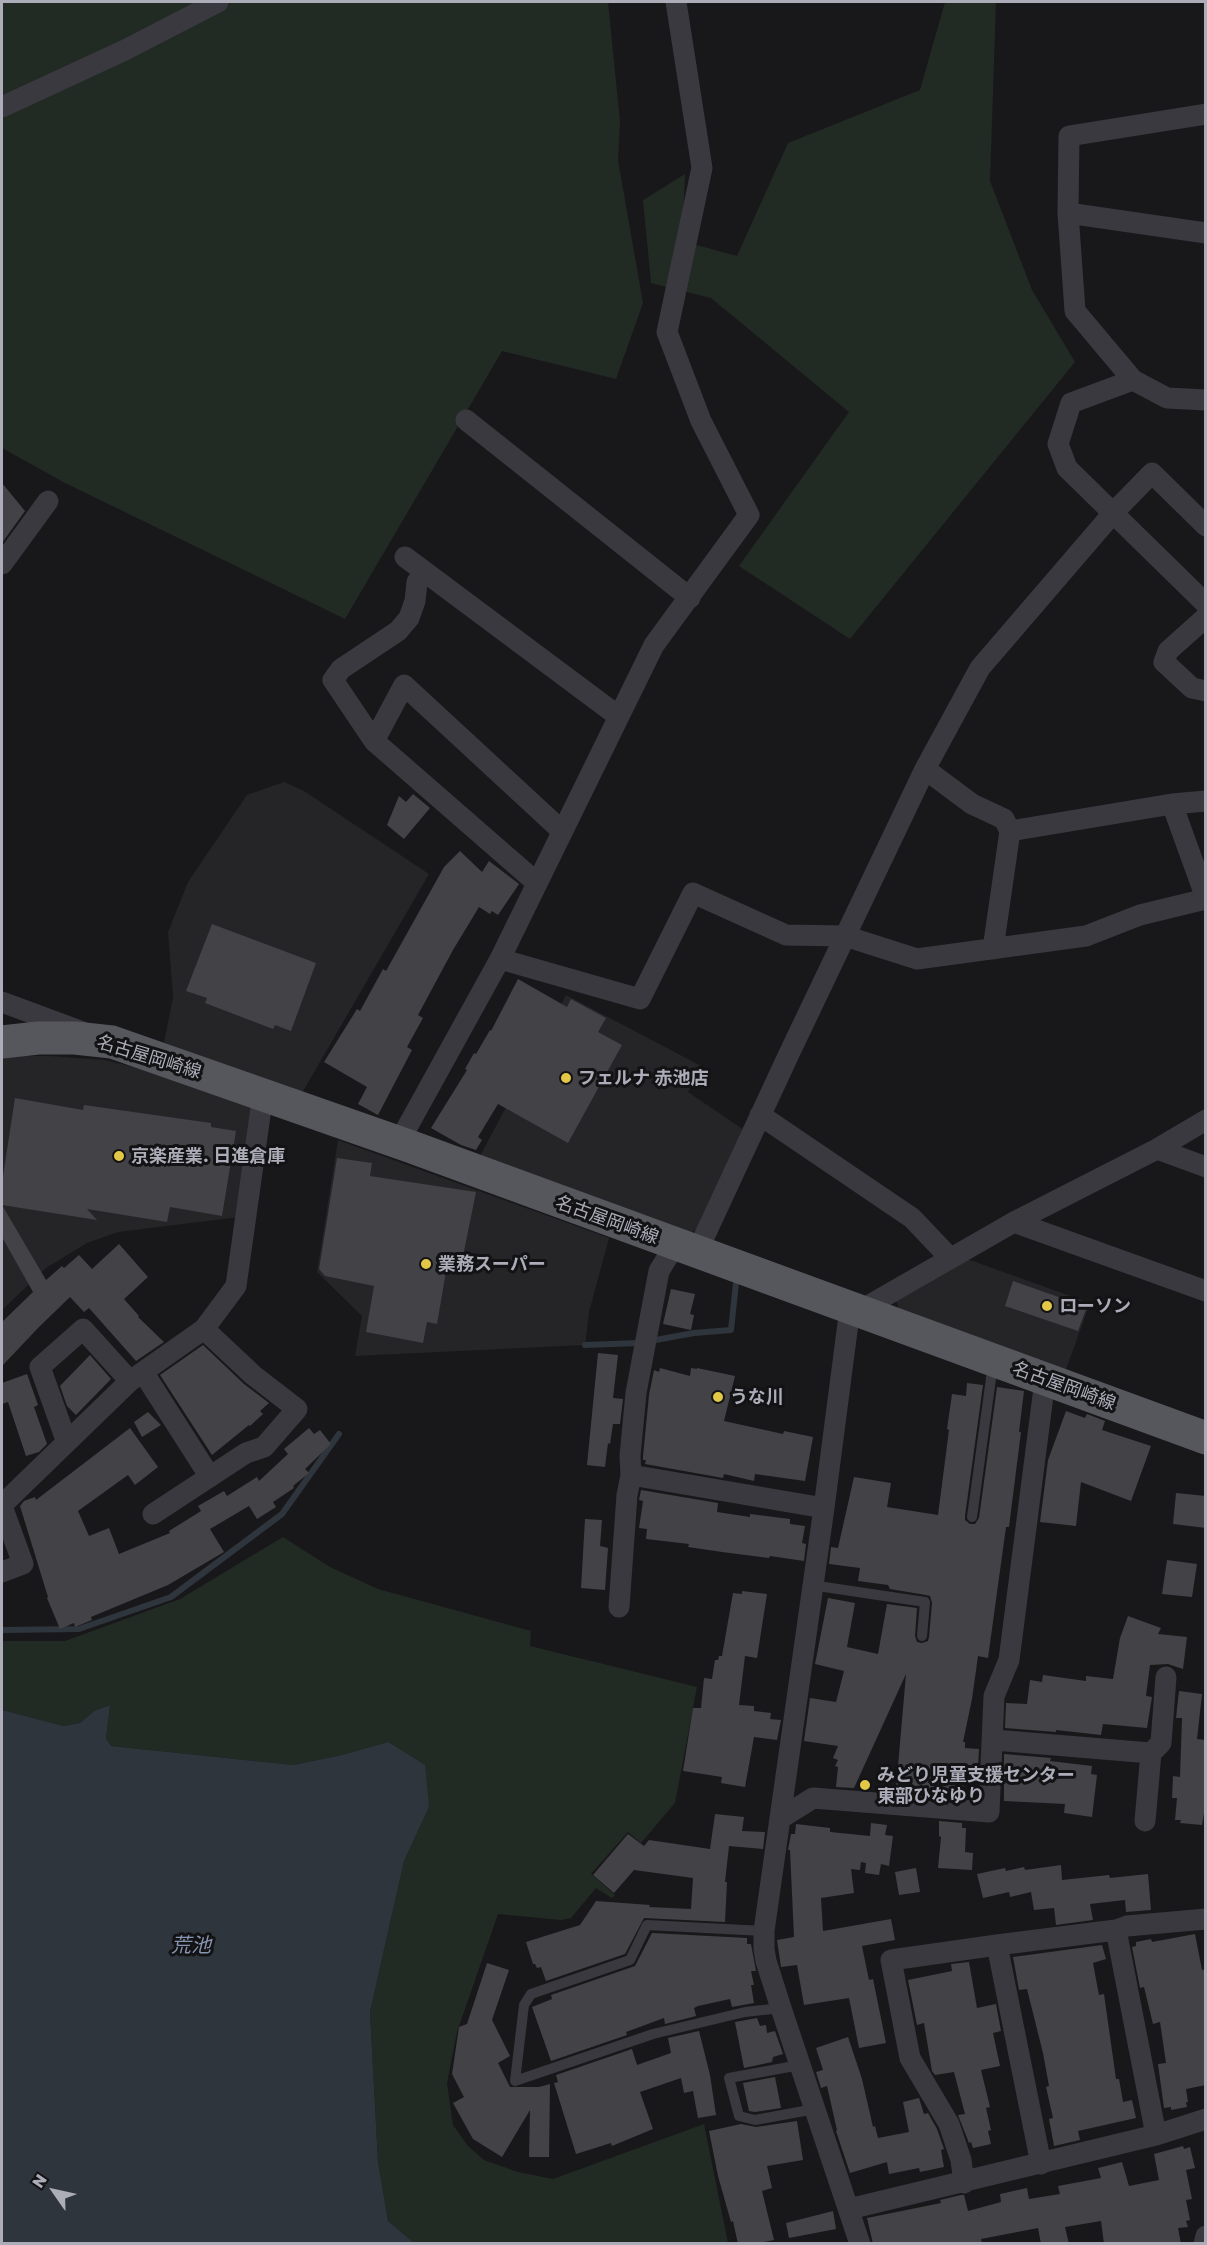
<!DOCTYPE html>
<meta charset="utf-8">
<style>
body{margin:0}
#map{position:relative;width:1207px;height:2245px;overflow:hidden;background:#18181a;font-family:"Golos Text",sans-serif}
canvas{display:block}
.frame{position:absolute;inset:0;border:3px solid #acadb9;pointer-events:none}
.north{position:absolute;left:24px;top:2161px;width:60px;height:60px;-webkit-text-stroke:4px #131315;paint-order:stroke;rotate:304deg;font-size:16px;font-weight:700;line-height:24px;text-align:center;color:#acadb9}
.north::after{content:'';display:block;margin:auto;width:21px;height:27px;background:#acadb9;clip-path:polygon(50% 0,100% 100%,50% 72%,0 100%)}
</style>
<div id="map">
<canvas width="1207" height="2245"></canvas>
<div class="frame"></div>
<div class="north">N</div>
</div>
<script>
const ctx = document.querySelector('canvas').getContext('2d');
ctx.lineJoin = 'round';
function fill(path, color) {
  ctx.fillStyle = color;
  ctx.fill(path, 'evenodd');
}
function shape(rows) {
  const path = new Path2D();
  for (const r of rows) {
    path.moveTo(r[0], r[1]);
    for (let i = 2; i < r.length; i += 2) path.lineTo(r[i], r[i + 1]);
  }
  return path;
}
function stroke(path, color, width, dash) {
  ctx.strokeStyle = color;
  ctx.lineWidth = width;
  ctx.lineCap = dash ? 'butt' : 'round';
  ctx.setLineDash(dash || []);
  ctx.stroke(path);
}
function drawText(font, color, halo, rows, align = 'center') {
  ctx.font = font + ' "Golos Text","Noto Sans JP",sans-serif';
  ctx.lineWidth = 6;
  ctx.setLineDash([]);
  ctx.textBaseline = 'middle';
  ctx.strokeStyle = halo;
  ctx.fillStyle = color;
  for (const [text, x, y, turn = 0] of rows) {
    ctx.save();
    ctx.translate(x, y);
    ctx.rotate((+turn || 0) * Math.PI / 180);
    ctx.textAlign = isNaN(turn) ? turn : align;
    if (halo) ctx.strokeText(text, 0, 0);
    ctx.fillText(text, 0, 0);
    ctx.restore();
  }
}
const built = shape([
 [284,782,304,791,429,874,302,1093,164,1043,173,997,168,932,188,882,247,795],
 [566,995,703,1067,688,1092,744,1130,700,1228,689,1234,480,1156],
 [17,1056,51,1056,104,1060,138,1068,254,1109,239,1217,118,1232,87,1243,46,1268,2,1310,2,1058],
 [338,1140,609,1238,589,1312,585,1345,355,1356,362,1316,317,1272],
 [967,1259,1090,1303,1065,1372,900,1313,896,1300]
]);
const green = shape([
 [2,2,608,2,620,122,618,160,643,303,616,379,502,351,345,619,65,483,2,448],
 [945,2,996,2,990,181,1032,290,1075,362,850,639,739,566,849,412,711,298,651,283,643,200,685,174,682,241,737,256,788,143,920,90],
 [283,1537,330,1567,378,1589,531,1631,530,1646,697,1687,675,1803,641,1843,628,1832,591,1874,615,1895,612,1898,596,1888,571,1918,561,1920,498,1914,457,2032,447,2083,453,2125,468,2146,484,2160,518,2172,553,2179,704,2124,728,2243,414,2243,388,2221,378,2162,370,2012,404,1861,429,1807,388,1742,342,1755,293,1765,111,1746,106,1738,110,1705,94,1711,80,1723,64,1726,2,1710,2,1641,65,1641,180,1599]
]);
const water = shape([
 [110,1705,106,1738,111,1746,293,1765,342,1755,388,1742,425,1765,429,1807,404,1861,370,2012,378,2162,388,2221,414,2243,2,2243,2,1710,64,1726,80,1723,94,1711]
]);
const stream = shape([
 [650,1341,694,1333,731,1330,736,1283],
 [585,1345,639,1343],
 [2,1630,79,1629,171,1597,282,1514,339,1434]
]);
const building = shape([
 [2,483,25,511,2,543],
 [413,794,430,808,404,839,387,825,399,796,406,802],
 [460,851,482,872,489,861,519,884,498,915,492,911,490,914,479,907,453,950,418,1015,423,1018,407,1047,412,1050,378,1115,358,1104,367,1087,324,1062,357,1009,360,1011,383,969,386,971,444,867],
 [212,924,316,963,291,1031,275,1025,273,1029,205,1003,207,998,186,991],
 [518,979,567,1007,571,999,606,1018,598,1032,622,1045,568,1143,498,1104,478,1137,482,1140,476,1150,461,1145,431,1128,467,1070,465,1069,474,1053,476,1054,490,1030,491,1031],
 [15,1098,83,1110,84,1105,211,1123,211,1127,236,1131,222,1216,170,1207,167,1222,87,1209,97,1220,2,1205,46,1280,62,1266,64,1268,79,1255,92,1269,119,1244,148,1277,124,1299,139,1316,138,1317,164,1342,136,1361,89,1308,84,1312,70,1297,39,1327,2,1366,2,1322,33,1292,2,1237,2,1183],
 [337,1158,372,1163,370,1176,476,1192,462,1261,448,1260,437,1324,427,1322,423,1343,366,1332,374,1286,325,1276,319,1269],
 [1013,1281,1087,1307,1078,1331,1005,1306],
 [671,1289,695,1294,690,1314,694,1315,691,1330,663,1324],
 [203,1345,244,1384,269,1403,260,1411,263,1414,250,1426,249,1425,212,1455,160,1375],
 [598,1353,618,1355,613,1398,623,1399,620,1424,613,1424,610,1444,608,1443,605,1467,587,1465],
 [90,1355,111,1379,76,1415,67,1406,60,1386],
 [660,1368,690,1376,691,1368,697,1369,697,1368,735,1376,724,1421,783,1434,784,1431,813,1437,805,1481,755,1474,754,1481,724,1474,723,1478,645,1464,646,1460,643,1460,643,1456,649,1395,654,1370,659,1372],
 [27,1374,38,1405,34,1407,47,1444,39,1452,26,1456,8,1402,2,1404,2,1383],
 [967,1383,983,1385,965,1516,965,1520,970,1524,975,1524,979,1518,997,1387,1024,1391,1019,1432,1021,1432,1009,1527,1006,1527,988,1658,978,1656,972,1699,963,1742,965,1742,965,1748,979,1749,978,1767,965,1767,962,1797,939,1795,940,1792,896,1789,906,1674,854,1788,836,1787,838,1767,835,1766,838,1760,833,1758,838,1746,804,1741,810,1698,836,1702,844,1671,815,1664,828,1598,855,1603,847,1647,878,1654,887,1604,917,1608,915,1636,917,1642,922,1643,928,1641,929,1637,932,1603,930,1596,926,1595,890,1589,888,1585,858,1581,860,1568,829,1564,831,1547,838,1548,854,1477,891,1483,887,1507,938,1515,949,1430,947,1429,952,1394,966,1396],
 [1066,1411,1085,1418,1087,1414,1105,1421,1102,1430,1151,1446,1131,1501,1081,1482,1076,1526,1040,1522,1048,1460],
 [148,1412,161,1425,142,1437,134,1422],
 [130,1428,158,1467,135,1485,128,1475,78,1511,89,1536,109,1528,119,1554,170,1533,169,1531,201,1511,198,1506,224,1491,227,1496,257,1477,259,1481,288,1454,284,1449,309,1428,314,1434,320,1430,331,1444,305,1469,309,1473,293,1486,294,1488,273,1502,276,1507,257,1519,249,1506,210,1529,224,1552,168,1585,91,1617,92,1620,75,1627,74,1623,60,1629,47,1598,48,1597,20,1506,24,1501,35,1497,36,1500],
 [641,1490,718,1503,717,1512,750,1517,750,1514,790,1519,790,1524,805,1526,802,1543,806,1544,804,1561,770,1556,769,1558,722,1552,688,1547,689,1544,646,1539,647,1529,639,1528,643,1501,639,1500],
 [1176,1493,1206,1496,1206,1528,1173,1524],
 [585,1519,602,1520,600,1546,608,1548,605,1590,581,1588],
 [1167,1560,1197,1564,1192,1597,1162,1594],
 [742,1591,767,1594,757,1658,745,1656,739,1705,754,1706,754,1711,771,1713,770,1719,781,1720,777,1740,754,1737,745,1787,721,1783,722,1777,683,1771,693,1708,701,1708,704,1678,712,1679,715,1660,718,1660,719,1656,722,1656,733,1593,742,1594],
 [1128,1616,1161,1628,1158,1634,1187,1637,1183,1669,1168,1664,1150,1665,1146,1696,1152,1697,1147,1728,1103,1724,1101,1735,1056,1730,1056,1732,1005,1728,1006,1703,1027,1704,1030,1680,1042,1682,1043,1675,1086,1681,1086,1676,1113,1679,1120,1638],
 [1179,1691,1202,1694,1197,1739,1206,1740,1206,1801,1202,1825,1180,1823,1181,1820,1175,1820,1177,1798,1172,1798,1173,1776,1180,1777,1182,1718,1176,1718],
 [1004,1754,1051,1758,1050,1761,1092,1766,1091,1774,1097,1775,1092,1817,1064,1813,1065,1804,1004,1801],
 [715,1814,744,1817,742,1831,765,1832,763,1849,729,1846,725,1882,727,1882,725,1922,644,1918,625,1954,546,1981,541,1967,537,1968,535,1964,533,1964,526,1942,580,1925,596,1901,650,1905,649,1907,691,1909,693,1878,634,1870,614,1893,593,1875,628,1834,644,1846,649,1840,710,1849],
 [939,1821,962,1823,962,1828,966,1828,965,1852,973,1853,972,1870,938,1868,941,1837,939,1836],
 [871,1823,887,1825,885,1835,893,1836,889,1866,881,1864,879,1875,865,1873,866,1863,861,1862,860,1870,851,1869,854,1893,821,1898,823,1931,891,1919,895,1940,862,1946,869,1980,873,1979,886,2043,859,2048,849,1998,804,2005,797,1965,781,1967,777,1940,794,1937,790,1850,788,1850,791,1834,795,1834,796,1824,830,1828,830,1832,870,1836],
 [1061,1865,1062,1880,1109,1875,1110,1878,1148,1874,1151,1910,1126,1912,1125,1900,1090,1904,1093,1920,1056,1925,1054,1908,1034,1910,1031,1892,1010,1897,1009,1892,983,1898,977,1874,1005,1868,1006,1871,1024,1867,1025,1870],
 [916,1868,920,1892,899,1895,895,1872],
 [652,1933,747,1938,747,1944,751,1944,756,1971,751,1971,754,1985,751,1985,754,2003,732,2007,730,1999,698,2006,694,2008,696,2016,665,2024,664,2018,626,2032,627,2035,551,2061,532,2007,552,1999,551,1995,635,1966],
 [1195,1934,1202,1970,1206,1969,1206,2085,1186,2089,1188,2102,1186,2102,1187,2107,1171,2110,1171,2107,1164,2108,1158,2064,1166,2063,1160,2022,1153,2024,1144,1987,1140,1988,1132,1947,1136,1946,1136,1942,1151,1939,1152,1942],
 [1102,1945,1106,1959,1093,1963,1099,1995,1104,1994,1116,2079,1119,2079,1123,2102,1132,2100,1136,2118,1078,2131,1080,2140,1054,2146,1049,2119,1053,2118,1046,2087,1049,2086,1043,2053,1027,1989,1019,1990,1013,1957],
 [969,1962,977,2008,996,2004,1001,2031,993,2033,1000,2066,981,2070,990,2107,986,2108,991,2130,988,2131,991,2144,973,2148,971,2142,969,2143,958,2115,965,2114,954,2072,935,2075,932,2071,924,2023,917,2025,908,1980,952,1971,951,1964],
 [487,1963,509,1970,492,2020,510,2056,498,2063,510,2087,539,2087,550,2084,549,2157,529,2157,530,2110,502,2157,473,2139,453,2103,464,2097,452,2074,459,2027,467,2024],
 [757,2018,760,2026,766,2025,767,2033,775,2031,783,2054,773,2057,772,2062,744,2068,735,2022],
 [699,2031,710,2075,716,2115,698,2118,693,2091,684,2093,681,2078,640,2092,653,2129,612,2146,611,2143,576,2154,554,2083,558,2082,556,2075,632,2049,637,2065,671,2053,668,2038],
 [848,2037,862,2079,873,2127,875,2126,878,2138,909,2132,903,2102,919,2098,924,2114,928,2113,937,2129,944,2149,941,2150,944,2167,920,2172,919,2168,889,2174,887,2162,850,2173,836,2131,837,2130,827,2086,821,2088,816,2072,823,2070,816,2048],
 [775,2077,781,2108,755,2112,749,2111,743,2083],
 [797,2121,803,2160,767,2166,772,2188,762,2191,774,2240,754,2244,738,2244,733,2221,731,2222,718,2176,709,2131,741,2124,756,2127],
 [1183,2146,1184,2149,1190,2147,1195,2168,1186,2170,1192,2199,1186,2200,1190,2220,1186,2221,1188,2227,1178,2228,1181,2244,1104,2244,1101,2221,1065,2227,1069,2244,1041,2244,1038,2228,981,2239,982,2244,873,2244,867,2218,941,2203,940,2200,961,2195,964,2195,968,2211,1001,2202,1000,2194,1027,2188,1029,2199,1060,2194,1058,2186,1101,2178,1098,2168,1122,2162,1129,2186,1159,2180,1154,2154],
 [833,2211,836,2229,789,2238,786,2223]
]);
const lane = shape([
 [972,1517,993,1364],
 [811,1585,925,1602,922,1636],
 [764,1931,647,1925,630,1960,531,1994,524,2005,515,2081,653,2034,745,2012,781,2008],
 [800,2065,729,2078,739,2116,755,2120,815,2109]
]);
const street = shape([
 [2,107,125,50,218,2],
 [1068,213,1206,233],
 [1133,380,1075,311,1068,213,1069,136,1206,114],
 [1206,400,1167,398,1133,380,1071,403,1058,444,1067,468,1206,604],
 [466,420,690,598],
 [405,557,618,716],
 [2,564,48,501],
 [1206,617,1168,651,1164,662,1192,688,1206,691],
 [374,741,333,680,341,669,398,631,409,618,415,601,417,582,425,572],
 [925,769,972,804,1004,819,1010,831,1172,804,1206,898],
 [1172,804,1206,801],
 [537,883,374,741,404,685,562,831],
 [993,949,1010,831],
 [500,959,640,999,693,893,786,935,845,936,917,959,1086,936,1140,915,1206,899],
 [2,1002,83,1032],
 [760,1115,912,1218,950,1258],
 [399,1142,500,959,654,645,749,515,701,421,667,332,702,168,676,2],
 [1157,1149,1206,1167],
 [1014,1222,1206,1291],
 [697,1252,788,1056,925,769,980,668,1114,512,1152,473,1206,526],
 [850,1308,824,1508,764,1931,764,1949,766,1961,781,2008,860,2244],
 [859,1311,1014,1222,1157,1149,1206,1120],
 [143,1372,210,1477],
 [66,1440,40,1367,83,1329,130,1381],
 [631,1475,824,1508],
 [2,1505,130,1381,204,1329,236,1286,263,1094],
 [2,1506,23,1564,2,1572],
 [153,1514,246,1453,264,1447,297,1409,253,1375,204,1329],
 [619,1607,627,1495,631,1475,630,1456,636,1393,659,1271,675,1245],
 [994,1740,1151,1753,1161,1743,1166,1677],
 [781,1818,813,1798,989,1812,994,1696,1009,1660,1045,1380],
 [1145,1821,1151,1753],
 [1116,1930,1127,1926,1206,1919],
 [1041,2164,997,1945,1116,1930,1156,2135],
 [964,2183,961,2160,949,2124,910,2058,891,1960,997,1945],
 [849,2209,1156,2135,1206,2119],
 [1204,2244,1206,2236]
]);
const primary = shape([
 [2,1042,38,1038,75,1038,112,1042,409,1146,1206,1438]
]);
const markers = [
 [566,1078,6,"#e3c848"],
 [119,1156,6,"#e3c848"],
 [426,1264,6,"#e3c848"],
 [1047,1306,6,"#e3c848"],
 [718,1397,6,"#e3c848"],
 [865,1785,6,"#e3c848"]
];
const streetNames = [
 ["名古屋岡崎線",149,1057,17],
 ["名古屋岡崎線",607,1220,20],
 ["名古屋岡崎線",1064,1386,20]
];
const poiNames = [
 ["フェルナ 赤池店",578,1078],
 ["京楽産業. 日進倉庫",131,1156],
 ["業務スーパー",438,1264],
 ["ローソン",1059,1306],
 ["うな川",730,1397],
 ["みどり児童支援センター",877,1775],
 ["東部ひなゆり",877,1796]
];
const waterNames = [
 ["荒池",191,1946]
];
fill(built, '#252427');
fill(green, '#222a24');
fill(water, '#2f353d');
stroke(stream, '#2f353d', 6);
fill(building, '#434247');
stroke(lane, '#3a393f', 10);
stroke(street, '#3a393f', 21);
stroke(primary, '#56565d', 33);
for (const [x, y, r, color] of markers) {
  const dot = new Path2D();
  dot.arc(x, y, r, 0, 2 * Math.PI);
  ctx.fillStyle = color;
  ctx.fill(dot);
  stroke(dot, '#131315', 2);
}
drawText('18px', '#acadb9', '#131315', streetNames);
drawText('bold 18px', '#acadb9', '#131315', poiNames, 'left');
drawText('italic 20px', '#8695b0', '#131315', waterNames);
</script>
